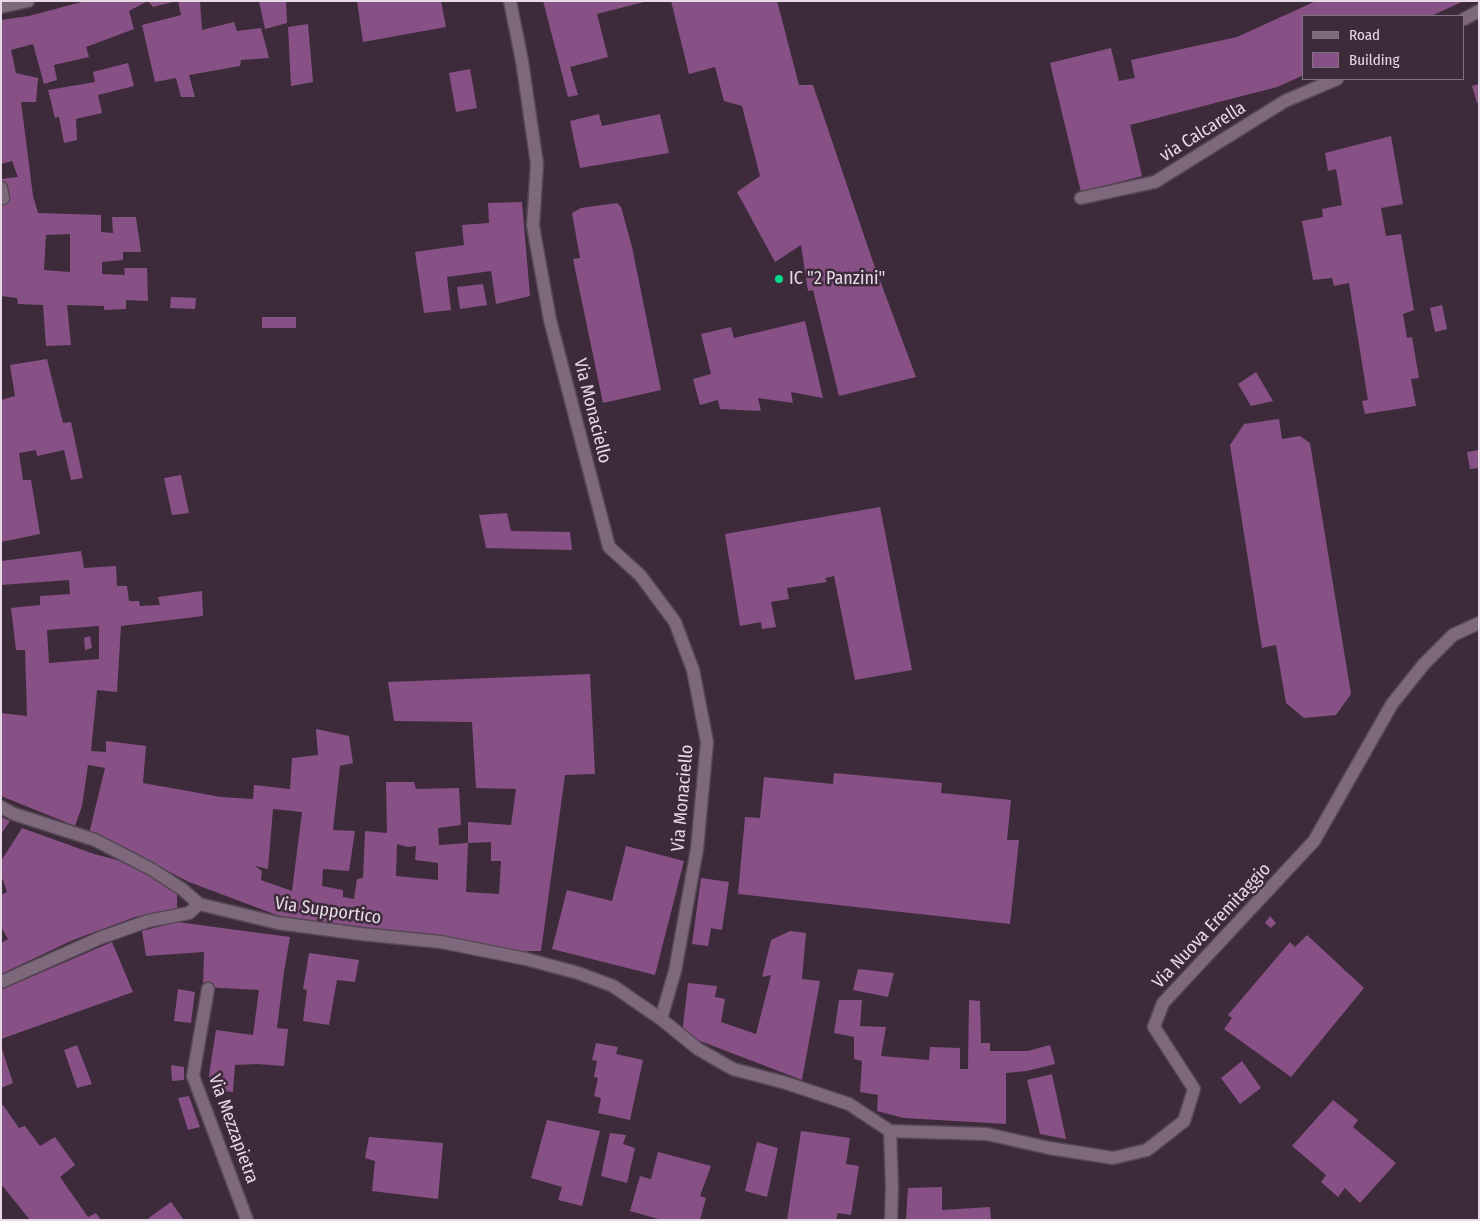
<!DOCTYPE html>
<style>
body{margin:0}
#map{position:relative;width:1480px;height:1221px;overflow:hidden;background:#3d2b3c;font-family:"Fira Sans Condensed",sans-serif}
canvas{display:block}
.frame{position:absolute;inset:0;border:2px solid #e5dae5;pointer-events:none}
.legend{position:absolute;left:1302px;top:15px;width:162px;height:65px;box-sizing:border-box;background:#3d2b3c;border:1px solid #807180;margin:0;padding:6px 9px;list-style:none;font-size:15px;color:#e5dae5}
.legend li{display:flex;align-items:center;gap:10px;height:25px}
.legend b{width:25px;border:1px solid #807180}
</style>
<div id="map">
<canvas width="1480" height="1221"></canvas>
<div class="frame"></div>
<ul class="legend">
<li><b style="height:6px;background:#7d687c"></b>Road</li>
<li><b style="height:14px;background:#875185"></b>Building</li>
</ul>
</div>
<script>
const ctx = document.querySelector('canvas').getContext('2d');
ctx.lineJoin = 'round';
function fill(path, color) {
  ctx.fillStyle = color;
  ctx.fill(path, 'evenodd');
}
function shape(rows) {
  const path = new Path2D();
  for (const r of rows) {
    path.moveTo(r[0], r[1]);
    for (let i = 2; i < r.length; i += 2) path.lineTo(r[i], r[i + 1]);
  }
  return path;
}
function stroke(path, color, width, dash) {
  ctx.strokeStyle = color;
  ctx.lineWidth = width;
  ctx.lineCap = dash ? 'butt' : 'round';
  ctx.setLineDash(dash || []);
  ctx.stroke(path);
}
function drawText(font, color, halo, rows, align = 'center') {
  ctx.font = font + ' "Fira Sans Condensed",sans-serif';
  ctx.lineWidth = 5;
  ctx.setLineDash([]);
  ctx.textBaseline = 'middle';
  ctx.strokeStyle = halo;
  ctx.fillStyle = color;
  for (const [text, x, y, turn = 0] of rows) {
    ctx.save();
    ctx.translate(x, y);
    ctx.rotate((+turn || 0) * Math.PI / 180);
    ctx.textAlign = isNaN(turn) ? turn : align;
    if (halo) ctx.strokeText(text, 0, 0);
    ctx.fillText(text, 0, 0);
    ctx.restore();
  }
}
const building = shape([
 [85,1,172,1,173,2,153,7,148,1,129,11,134,29,86,47,89,57,54,65,57,80,44,84,33,44,11,50,16,73,38,78,36,102,21,102,33,196,38,213,101,215,101,232,113,233,112,217,136,217,141,252,123,252,123,260,102,262,102,274,125,275,124,268,147,268,148,301,126,300,126,309,104,310,104,306,67,305,71,345,46,346,43,305,18,304,17,298,1,296,1,179,18,177,12,161,1,164,1,20,29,16],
 [70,234,70,272,44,270,46,235],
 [178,1,200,1,202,30,234,22,237,31,261,28,269,58,241,60,240,66,189,75,195,97,181,97,176,78,155,82,142,25,181,15],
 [259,1,286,1,287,23,265,29],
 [357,1,441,1,446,27,363,42],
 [543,1,644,1,644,2,597,14,608,57,570,67,578,95,568,97],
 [671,1,777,1,799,85,813,85,872,259,916,377,839,396,813,290,808,291,801,245,775,262,737,192,760,176,742,106,724,101,715,67,689,74],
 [1316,1,1464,1,1431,16,1304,16,1304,75,1277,87,1130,125,1142,176,1081,192,1050,63,1111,48,1119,81,1135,78,1131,60,1237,37],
 [308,24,313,82,291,86,288,27],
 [128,63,134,86,98,95,102,113,76,119,77,140,64,143,59,117,55,118,48,90,95,82,93,72],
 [470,69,477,108,456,112,449,73],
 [1479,84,1479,103,1477,103,1472,86],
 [599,114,602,126,660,114,669,153,580,168,570,121],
 [1391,136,1403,204,1381,208,1386,236,1401,234,1414,310,1403,314,1407,338,1412,337,1419,378,1411,379,1416,406,1365,414,1362,401,1368,400,1349,283,1334,286,1332,278,1313,280,1302,221,1323,217,1322,209,1342,205,1336,169,1328,171,1325,153],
 [522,202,530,296,496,304,491,271,447,277,451,310,424,313,415,252,464,245,462,225,489,223,488,203],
 [617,203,621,207,632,247,661,390,603,403,573,259,580,258,572,213,581,208],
 [483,284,487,305,460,309,457,287],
 [171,297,196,298,195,309,170,308],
 [1442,305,1447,329,1435,332,1430,308],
 [262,317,296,317,296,328,262,328],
 [805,321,823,398,791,392,793,403,758,398,761,411,720,409,718,400,700,405,693,379,711,374,701,334,731,327,734,338],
 [47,359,63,423,71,422,83,478,71,480,64,450,37,456,36,450,19,453,23,480,31,480,40,534,1,542,1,400,15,396,10,365],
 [1256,372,1273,401,1251,406,1238,384],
 [1279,419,1282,439,1300,436,1310,443,1351,694,1336,715,1304,718,1286,703,1276,645,1262,648,1230,445,1244,424],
 [1479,450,1479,468,1470,469,1467,452],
 [181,475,189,513,172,515,164,478],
 [880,507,912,670,855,680,834,576,825,578,827,582,787,588,789,599,771,602,776,627,762,629,761,622,740,626,725,534],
 [507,513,511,531,570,532,572,550,486,548,479,515],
 [81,551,84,568,116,566,117,586,127,586,129,601,139,601,140,606,160,605,158,597,202,591,203,616,121,626,117,692,97,690,91,751,106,752,106,741,146,746,143,783,221,797,253,799,254,785,290,789,292,758,318,755,316,729,349,736,353,763,340,766,333,830,355,831,349,871,323,869,322,886,343,890,343,897,354,899,357,879,363,878,365,831,387,833,386,782,414,782,416,789,459,788,461,825,438,828,439,845,468,843,468,822,511,825,516,789,476,788,472,722,394,721,388,682,590,674,595,774,565,775,541,951,527,951,526,955,452,938,282,917,189,882,133,853,89,834,105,768,88,765,82,806,75,826,1,796,1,713,27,716,25,650,16,650,11,608,40,605,40,596,70,594,69,580,1,585,1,561],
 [99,626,99,659,49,663,47,630],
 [273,809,302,812,292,891,261,880,262,871,255,866,268,869],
 [491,842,491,861,501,861,499,894,466,892,468,843],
 [397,844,408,847,416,846,415,860,438,863,438,880,396,876],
 [90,636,92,648,85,650,84,638],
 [834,773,942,783,941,793,1011,800,1007,840,1019,840,1010,924,738,894,745,817,760,818,764,777,833,784],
 [1,817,10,821,1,834],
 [22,828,94,854,129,863,177,892,177,908,135,917,73,940,1,974,1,943,8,939,1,927,1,895,7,892,3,880,1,879,1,861],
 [626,846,684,861,655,975,552,949,567,890,612,901],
 [701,878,729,882,722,930,711,928,708,946,692,944],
 [1270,916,1276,923,1271,928,1265,923],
 [177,922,290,937,284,972,277,1028,288,1029,284,1066,257,1064,235,1065,233,1092,211,1090,209,1075,216,1030,253,1035,259,990,203,987,204,952,146,956,142,931],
 [790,931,806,933,802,979,820,981,802,1080,682,1034,688,983,717,986,715,997,725,999,721,1022,756,1034,771,975,762,977,771,940],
 [1307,935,1364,988,1291,1077,1224,1029,1232,1018,1228,1015,1290,942,1295,947],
 [112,942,133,992,1,1039,1,990],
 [309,953,359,960,355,982,337,980,329,1025,303,1021,307,990,303,989],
 [858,969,894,973,888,997,853,990],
 [178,989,195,992,191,1023,174,1021],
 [839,1000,862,1000,860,1026,886,1027,881,1056,929,1060,930,1047,960,1048,960,1069,968,1069,969,1000,980,1001,981,1043,990,1043,990,1051,1028,1051,1050,1045,1055,1064,1027,1071,1006,1073,1006,1124,904,1118,877,1111,878,1095,860,1092,862,1061,854,1059,854,1037,834,1033],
 [596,1043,618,1047,616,1054,643,1060,630,1120,598,1113,601,1098,594,1096,598,1078,594,1077,597,1061,592,1060],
 [77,1045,92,1084,77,1088,64,1050],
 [1,1046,13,1083,1,1088],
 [1242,1061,1261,1088,1240,1104,1221,1078],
 [171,1065,184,1067,184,1080,172,1081],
 [1052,1074,1066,1139,1040,1134,1027,1080],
 [189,1096,200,1127,188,1130,178,1098],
 [1333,1100,1358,1120,1353,1127,1396,1163,1360,1203,1345,1188,1338,1197,1321,1182,1326,1175,1292,1146],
 [3,1105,19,1128,25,1126,40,1146,55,1137,75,1165,60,1177,88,1217,96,1213,101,1220,30,1220,1,1184,1,1106],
 [547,1120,600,1131,582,1206,558,1200,562,1187,531,1178],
 [801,1131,850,1138,846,1164,859,1166,851,1215,838,1213,836,1220,787,1220],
 [610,1133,626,1135,623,1144,635,1148,627,1183,601,1176],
 [369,1137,443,1143,438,1199,372,1191,375,1161,365,1158],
 [757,1142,778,1148,767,1197,745,1191],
 [658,1152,711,1166,700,1196,706,1198,700,1220,662,1220,630,1211,640,1176,651,1179],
 [942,1187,942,1210,990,1207,991,1220,906,1220,908,1188],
 [171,1202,184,1220,146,1220]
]);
const service = shape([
 [1,188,3,198],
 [1,982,100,938,148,921,189,913,199,904],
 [208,989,193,1076,247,1220]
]);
const minor = shape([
 [510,1,522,61,537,164,533,226,550,320,609,547,640,575,675,622,693,670,707,742,697,849,675,971,661,1019,698,1049,733,1069,786,1083,849,1104,890,1131,892,1186,891,1220],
 [1,7,28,1],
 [1464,19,1479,11],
 [1081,198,1155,182,1285,101,1337,79],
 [1,807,14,814,95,840,151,869,182,889,199,904,278,923,361,934,441,942,526,959,578,973,613,986,661,1019],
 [890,1131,987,1134,1049,1148,1113,1158,1147,1150,1184,1121,1194,1089,1154,1027,1163,1003,1314,841,1392,704,1424,664,1453,635,1479,623]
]);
const markers = [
 [779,279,5,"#03d98b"]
];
const streetNames = [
 ["via Calcarella",1203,132,-32],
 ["Via Monaciello",592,411,76],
 ["Via Monaciello",683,798,-85],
 ["Via Supportico",328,911,8],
 ["Via Nuova Eremitaggio",1212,926,-47],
 ["Via Mezzapietra",233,1129,70]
];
const poiNames = [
 ["IC \"2 Panzini\"",789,279]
];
fill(building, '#875185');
stroke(service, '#564755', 15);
stroke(minor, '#564755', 15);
stroke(service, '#7d687c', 12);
stroke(minor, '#7d687c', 12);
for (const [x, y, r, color] of markers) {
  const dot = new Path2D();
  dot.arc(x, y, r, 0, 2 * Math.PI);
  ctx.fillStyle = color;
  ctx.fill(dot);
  stroke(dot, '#3d2b3c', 2);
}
drawText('18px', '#e5dae5', '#3d2b3c', streetNames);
drawText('18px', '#e5dae5', '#3d2b3c', poiNames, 'left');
</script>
